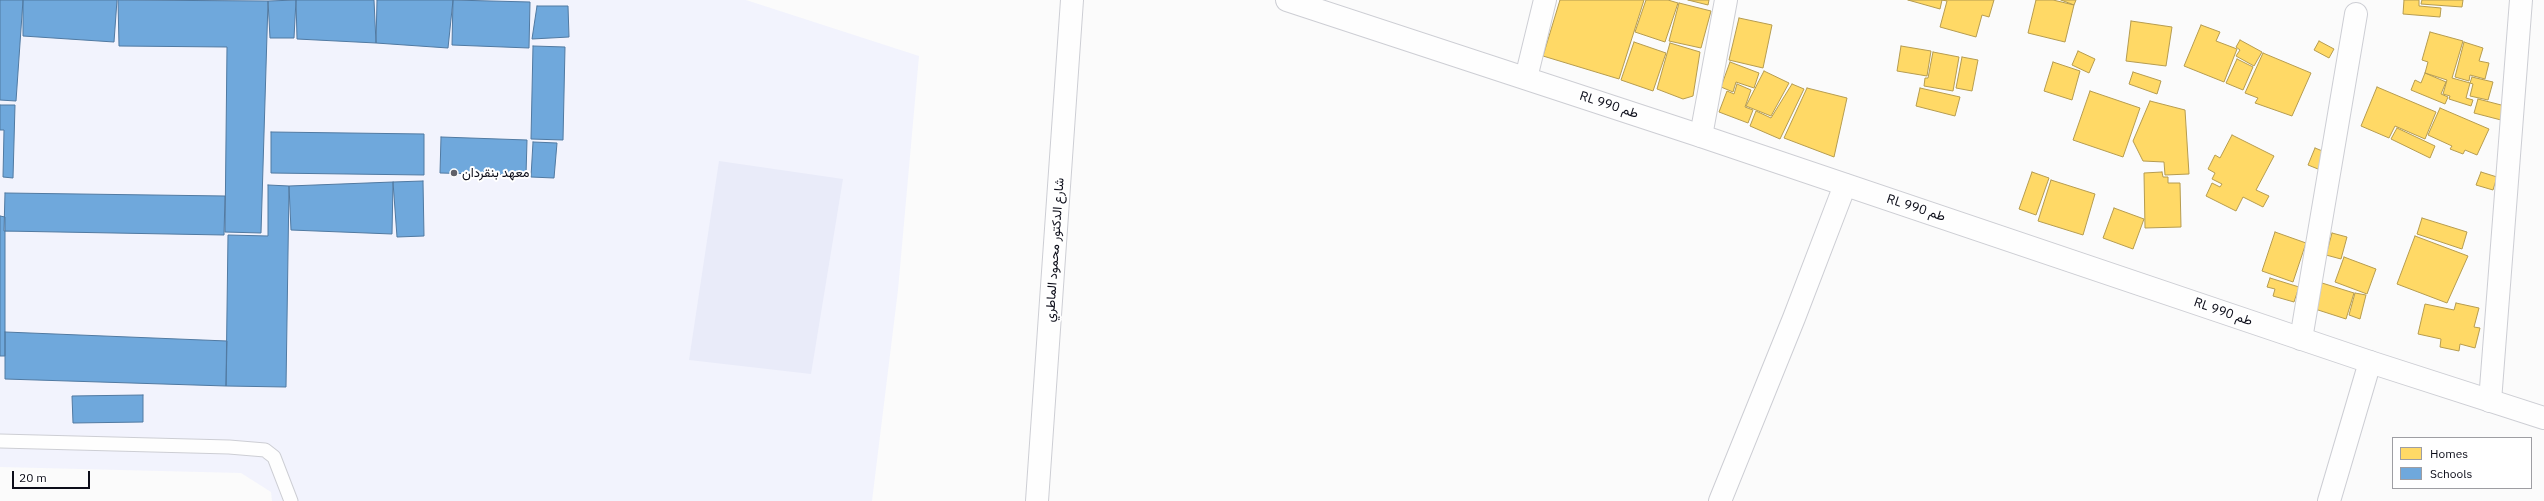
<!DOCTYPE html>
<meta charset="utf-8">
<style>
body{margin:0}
#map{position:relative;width:2544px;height:501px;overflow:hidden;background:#fbfbfb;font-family:"IBM Plex Sans",sans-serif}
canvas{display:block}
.legend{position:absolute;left:2392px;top:437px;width:140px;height:52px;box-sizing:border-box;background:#fff;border:1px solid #9e9ea3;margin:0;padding:5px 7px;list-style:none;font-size:12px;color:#0c0d19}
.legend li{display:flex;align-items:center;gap:8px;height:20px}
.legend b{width:20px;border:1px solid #9e9ea3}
.scale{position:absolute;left:12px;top:471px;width:78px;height:18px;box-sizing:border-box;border:2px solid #0c0d19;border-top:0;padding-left:5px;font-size:12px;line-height:14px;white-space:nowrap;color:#0c0d19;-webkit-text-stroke:3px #fff;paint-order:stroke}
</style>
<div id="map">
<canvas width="2544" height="501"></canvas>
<ul class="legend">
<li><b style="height:11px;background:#ffd966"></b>Homes</li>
<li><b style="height:11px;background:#6fa8dc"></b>Schools</li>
</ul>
<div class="scale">20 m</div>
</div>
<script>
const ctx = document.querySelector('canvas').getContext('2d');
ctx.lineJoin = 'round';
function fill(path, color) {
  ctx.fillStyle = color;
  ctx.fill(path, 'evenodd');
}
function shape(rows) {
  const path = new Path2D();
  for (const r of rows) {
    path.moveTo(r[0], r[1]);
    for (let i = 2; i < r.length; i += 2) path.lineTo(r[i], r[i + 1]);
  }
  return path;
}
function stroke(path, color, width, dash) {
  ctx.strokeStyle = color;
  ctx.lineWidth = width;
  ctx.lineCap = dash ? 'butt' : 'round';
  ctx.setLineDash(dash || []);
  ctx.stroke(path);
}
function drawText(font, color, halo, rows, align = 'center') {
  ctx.font = font + ' "IBM Plex Sans",Vazirmatn,sans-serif';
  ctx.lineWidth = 4;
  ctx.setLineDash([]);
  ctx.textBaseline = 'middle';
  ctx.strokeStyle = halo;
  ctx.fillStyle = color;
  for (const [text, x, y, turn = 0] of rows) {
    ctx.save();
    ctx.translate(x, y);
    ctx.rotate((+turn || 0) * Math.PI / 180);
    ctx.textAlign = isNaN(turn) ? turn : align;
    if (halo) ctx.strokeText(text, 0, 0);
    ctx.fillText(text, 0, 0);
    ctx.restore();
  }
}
const built = shape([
 [0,0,746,0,919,56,898,290,872,501,272,501,271,492,241,473,0,467]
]);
const green = shape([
 [719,161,843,179,811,374,689,360]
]);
const homes = shape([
 [1560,0,1644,0,1619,79,1543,56,1560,0],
 [1646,0,1668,0,1678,3,1665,42,1635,32,1646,0],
 [1688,0,1709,0,1708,5,1688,0],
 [1908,0,1942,0,1940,9,1908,0],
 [1942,0,1994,0,1989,17,1982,15,1976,37,1940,27,1947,1,1942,0],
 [2036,0,2053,0,2074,5,2065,42,2028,33,2036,0],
 [2061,0,2076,0,2074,5,2061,0],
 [2404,0,2419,0,2419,6,2441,8,2440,17,2403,14,2404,0],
 [2422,0,2463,0,2462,7,2421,4,2422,0],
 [1679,3,1711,11,1701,48,1669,41,1679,3],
 [1739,18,1772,25,1763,68,1729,60,1739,18],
 [2131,21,2172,27,2166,66,2126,61,2131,21],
 [2201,25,2220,32,2216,41,2237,49,2224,82,2184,66,2201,25],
 [2430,32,2463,41,2452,78,2470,83,2466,98,2473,100,2471,106,2449,99,2450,96,2443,94,2447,80,2425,73,2428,62,2422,60,2430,32],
 [2240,40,2262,52,2254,66,2236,56,2240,50,2236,47,2240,40],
 [2319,41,2334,49,2329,58,2314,50,2319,41],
 [1634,42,1666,53,1653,91,1621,80,1634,42],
 [2464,42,2483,48,2479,61,2489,63,2485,79,2470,75,2469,81,2455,77,2464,42],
 [1670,43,1700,52,1693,96,1683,99,1657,89,1670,43],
 [1901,46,1931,51,1927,76,1897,71,1901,46],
 [2078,51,2095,59,2089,73,2072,65,2078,51],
 [1933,52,1959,57,1953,91,1924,86,1925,78,1928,78,1933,52],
 [2263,53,2311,73,2292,116,2255,103,2258,98,2245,93,2263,53],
 [1962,57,1978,60,1972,91,1956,88,1962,57],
 [2237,59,2253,67,2243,90,2226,83,2237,59],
 [1730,62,1759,73,1754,88,1736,82,1733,92,1721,87,1730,62],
 [2053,62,2080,71,2072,100,2044,91,2053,62],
 [1764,71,1789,83,1771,116,1746,106,1764,71],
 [2133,72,2161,81,2157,94,2129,84,2133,72],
 [2425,73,2446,82,2441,94,2448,97,2445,104,2411,90,2415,80,2421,83,2425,73],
 [2472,77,2493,82,2488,100,2470,96,2473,84,2470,83,2472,77],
 [1737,84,1751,90,1745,107,1753,110,1748,123,1719,112,1727,91,1734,94,1737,84],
 [1792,84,1804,89,1780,139,1750,126,1756,111,1771,118,1792,84],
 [2377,87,2436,112,2425,139,2395,126,2389,138,2361,126,2377,87],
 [1807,88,1847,98,1834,157,1784,138,1807,88],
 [1920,88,1960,97,1955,116,1916,106,1920,88],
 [2090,91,2140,108,2123,157,2073,140,2090,91],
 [2478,99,2505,106,2501,120,2474,113,2478,99],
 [2150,101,2185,110,2189,174,2165,175,2164,162,2143,161,2133,141,2150,101],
 [2440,108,2489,129,2477,155,2465,150,2463,154,2450,149,2452,146,2428,135,2440,108],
 [2397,128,2435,146,2430,158,2391,139,2397,128],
 [2232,135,2274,156,2256,190,2269,196,2263,207,2243,197,2236,211,2206,196,2212,183,2220,187,2222,184,2212,179,2215,173,2208,169,2215,155,2220,158,2232,135],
 [2315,148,2330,154,2323,171,2308,165,2315,148],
 [2032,172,2049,178,2036,215,2019,209,2032,172],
 [2162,172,2163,177,2168,177,2168,183,2180,183,2181,227,2145,228,2144,173,2162,172],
 [2481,172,2497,177,2493,190,2476,185,2481,172],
 [2051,180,2095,194,2083,235,2038,221,2051,180],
 [2114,208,2144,219,2133,249,2103,238,2114,208],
 [2422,218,2467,232,2462,249,2417,234,2422,218],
 [2275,232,2306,243,2293,282,2262,271,2275,232],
 [2332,233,2347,237,2341,259,2326,255,2332,233],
 [2415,236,2468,256,2447,303,2397,284,2415,236],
 [2344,257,2376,269,2367,294,2335,282,2344,257],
 [2270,278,2299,287,2294,302,2273,296,2275,289,2267,287,2270,278],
 [2322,283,2354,293,2346,319,2315,309,2322,283],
 [2355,293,2366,295,2360,319,2349,315,2355,293],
 [2456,303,2479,308,2474,327,2480,328,2475,348,2460,344,2459,351,2440,347,2441,339,2418,334,2425,304,2454,310,2456,303]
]);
const schools = shape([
 [0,0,23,0,16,101,0,100,0,0],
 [23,0,117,0,114,42,23,36,23,0],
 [118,0,268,1,261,233,225,232,227,47,119,46,118,0],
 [296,0,294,38,270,38,268,1,296,0],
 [296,0,374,0,376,43,297,39,296,0],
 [377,0,453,0,448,48,376,43,377,0],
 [453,0,530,2,529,48,452,45,453,0],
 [537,6,568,6,569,37,532,39,537,6],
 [533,46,565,47,563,140,531,139,533,46],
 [0,105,15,105,13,178,3,177,4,130,0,130,0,105],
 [271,132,424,134,424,175,271,173,271,132],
 [441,137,527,140,526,175,440,173,441,137],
 [533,142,557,143,554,178,531,177,533,142],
 [423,181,424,236,397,237,393,182,423,181],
 [393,182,392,234,291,230,289,186,393,182],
 [268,185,289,186,286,387,226,386,228,235,268,236,268,185],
 [5,193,225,196,224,235,4,231,5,193],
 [0,216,5,217,5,356,0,356,0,216],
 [5,332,227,341,226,386,5,379,5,332],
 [143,395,143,422,73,423,72,396,143,395]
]);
const service = shape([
 [0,441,229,447,265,450,274,457,291,501]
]);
const minor = shape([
 [1526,78,1545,0],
 [1701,136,1726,0],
 [2301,339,2356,14],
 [2490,401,2521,0],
 [1037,501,1072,0],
 [1720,501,1794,318,1845,185],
 [2329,501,2370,362]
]);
const tertiary = shape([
 [1287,0,1701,136,2370,362,2544,418]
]);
const markers = [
 [454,173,4,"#606068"]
];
const streetNames = [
 ["RL طم 990",1609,105,18],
 ["RL طم 990",1916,208,18],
 ["شارع الدكتور محمود الماطري",1055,250,-86],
 ["RL طم 990",2223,312,19]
];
const poiNames = [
 ["معهد بنقردان",462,173]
];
fill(built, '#f2f3fd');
fill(green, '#e9ebf9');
fill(homes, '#ffd966');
stroke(homes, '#b69c4f', 1);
fill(schools, '#6fa8dc');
stroke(schools, '#517aa2', 1);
stroke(service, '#cdced4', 15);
stroke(minor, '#cdced4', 24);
stroke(tertiary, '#cdced4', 24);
stroke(service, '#fefefe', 13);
stroke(minor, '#fefefe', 22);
stroke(tertiary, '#fefefe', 22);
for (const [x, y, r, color] of markers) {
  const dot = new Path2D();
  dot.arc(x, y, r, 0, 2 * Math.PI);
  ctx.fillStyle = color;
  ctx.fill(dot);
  stroke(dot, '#fff', 1.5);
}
drawText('13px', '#0c0d19', '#fff', streetNames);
drawText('13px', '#0c0d19', '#fff', poiNames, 'left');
</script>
